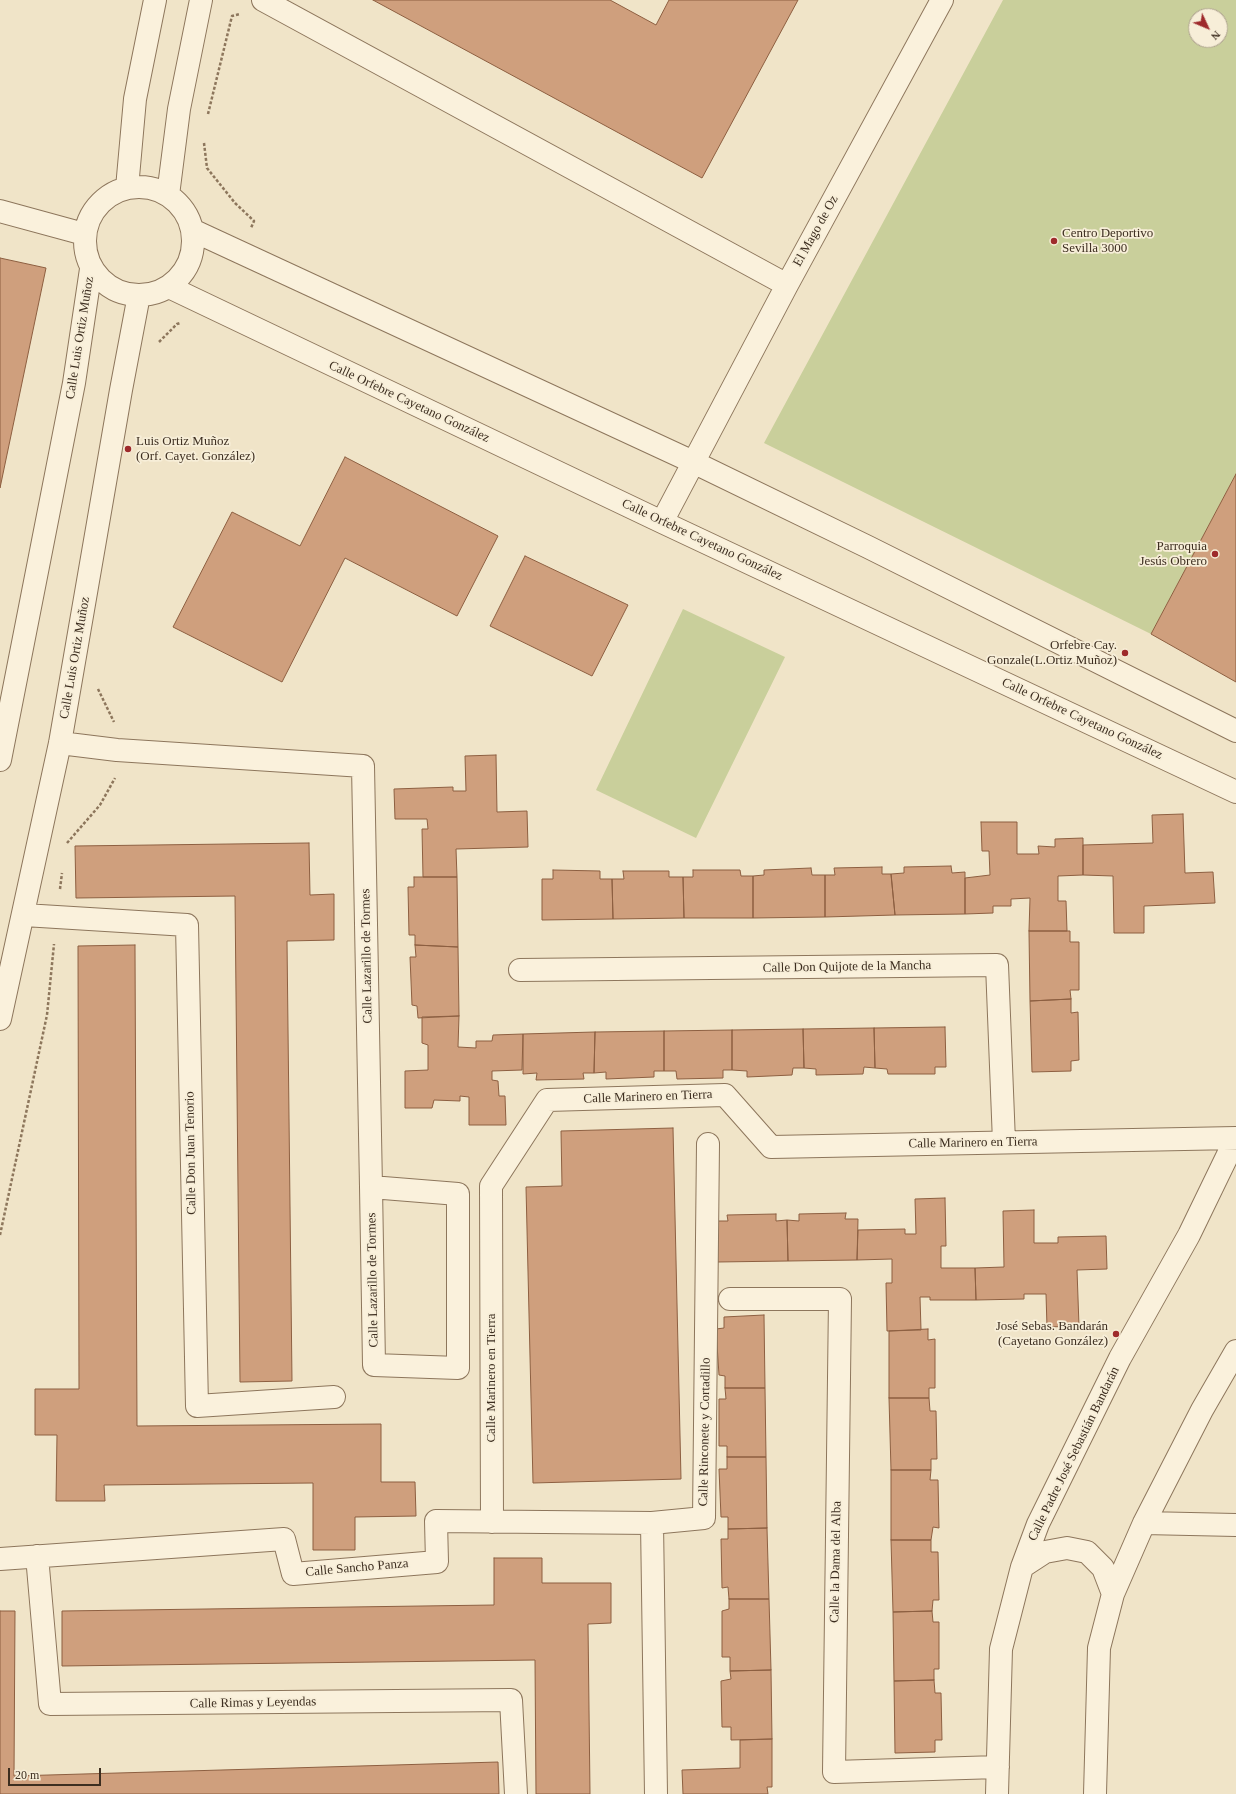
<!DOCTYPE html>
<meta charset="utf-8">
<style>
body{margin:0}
#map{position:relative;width:1236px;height:1794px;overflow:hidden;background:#f0e4c8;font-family:Georgia,serif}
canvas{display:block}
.north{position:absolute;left:1188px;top:8px;width:40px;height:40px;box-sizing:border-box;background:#f7eed8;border:1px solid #ada18e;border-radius:50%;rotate:134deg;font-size:11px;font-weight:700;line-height:16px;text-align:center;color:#3d2e20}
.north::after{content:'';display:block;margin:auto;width:14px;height:18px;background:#9e2a2b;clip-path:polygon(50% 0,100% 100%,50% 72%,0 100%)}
.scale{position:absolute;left:8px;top:1768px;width:93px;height:18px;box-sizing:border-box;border:2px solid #3d2e20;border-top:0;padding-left:5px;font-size:12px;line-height:14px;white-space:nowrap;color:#3d2e20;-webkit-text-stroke:3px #f7eed8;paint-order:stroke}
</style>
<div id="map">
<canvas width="1236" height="1794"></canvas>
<div class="north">N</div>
<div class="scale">20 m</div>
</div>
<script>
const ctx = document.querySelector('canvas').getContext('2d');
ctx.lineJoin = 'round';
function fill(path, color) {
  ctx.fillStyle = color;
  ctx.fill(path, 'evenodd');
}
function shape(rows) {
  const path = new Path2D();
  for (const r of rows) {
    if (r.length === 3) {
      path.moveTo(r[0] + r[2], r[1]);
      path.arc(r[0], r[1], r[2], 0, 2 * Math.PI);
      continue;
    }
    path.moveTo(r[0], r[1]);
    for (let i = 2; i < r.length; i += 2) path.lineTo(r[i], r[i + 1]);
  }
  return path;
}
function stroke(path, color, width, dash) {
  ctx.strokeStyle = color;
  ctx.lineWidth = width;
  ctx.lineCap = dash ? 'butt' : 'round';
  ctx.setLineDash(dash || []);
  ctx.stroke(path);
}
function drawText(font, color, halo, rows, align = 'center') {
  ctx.font = font + ' Georgia,serif';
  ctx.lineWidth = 3.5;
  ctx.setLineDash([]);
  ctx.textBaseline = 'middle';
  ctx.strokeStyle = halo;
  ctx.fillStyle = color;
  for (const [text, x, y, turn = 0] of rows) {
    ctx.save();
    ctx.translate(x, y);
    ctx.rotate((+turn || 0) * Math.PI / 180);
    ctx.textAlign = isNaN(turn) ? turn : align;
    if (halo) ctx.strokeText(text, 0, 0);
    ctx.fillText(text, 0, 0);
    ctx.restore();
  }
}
const green = shape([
 [1003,0,1236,0,1236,474,1151,634,764,443],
 [1196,16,1220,16,1220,40,1196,40],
 [683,609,785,657,696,838,596,790]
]);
const building = shape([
 [373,0,610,0,656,25,669,0,798,0,702,178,373,0],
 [0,258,46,268,0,488,0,258],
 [345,457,498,536,457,616,345,558,282,682,173,627,232,512,300,546,345,457],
 [1236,474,1236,682,1151,634,1236,474],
 [525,556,628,605,592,676,490,626,525,556],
 [496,755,497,812,527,811,528,847,456,849,457,877,423,877,422,829,428,829,427,819,395,819,394,789,453,787,453,791,466,791,465,756,496,755],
 [1183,814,1185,873,1213,872,1215,903,1144,906,1144,933,1114,933,1113,876,1083,875,1083,845,1153,843,1152,815,1183,814],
 [981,822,1017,822,1017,854,1039,854,1038,846,1055,847,1055,839,1083,838,1083,875,1058,876,1058,901,1066,901,1067,931,1029,931,1030,898,1011,899,1011,906,993,906,993,913,965,914,965,878,990,875,989,851,982,851,981,822],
 [309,843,310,895,334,894,334,940,287,941,292,1381,240,1382,235,896,76,898,75,846,309,843],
 [951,866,952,873,965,872,965,914,895,915,891,874,904,873,904,867,951,866],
 [882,867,882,874,891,874,895,915,825,917,825,875,835,875,834,868,882,867],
 [811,868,812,875,825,875,825,917,753,918,753,876,764,875,764,870,811,868],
 [553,870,600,871,600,879,612,879,613,919,542,920,542,879,553,879,553,870],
 [693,870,740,870,741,876,753,876,753,918,684,918,683,877,693,877,693,870],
 [623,871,669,871,669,877,683,877,684,918,613,919,612,879,624,879,623,871],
 [414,877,457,877,458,947,415,945,415,935,409,935,408,887,414,887,414,877],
 [1029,931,1070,931,1070,942,1079,942,1079,990,1070,990,1071,999,1030,1001,1029,931],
 [135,945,137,1426,381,1424,381,1482,415,1482,416,1516,355,1517,355,1550,313,1550,313,1483,104,1485,105,1501,56,1501,57,1435,35,1435,35,1389,79,1389,78,946,135,945],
 [415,945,458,947,459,1016,418,1018,417,1006,412,1005,410,957,416,957,415,945],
 [1071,999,1071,1013,1078,1012,1079,1060,1071,1061,1071,1071,1032,1072,1030,1001,1071,999],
 [459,1016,458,1047,476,1048,476,1041,492,1041,493,1035,523,1034,522,1070,492,1071,492,1080,498,1081,499,1096,505,1096,506,1125,469,1125,469,1097,460,1096,460,1101,434,1100,432,1108,405,1108,405,1071,428,1070,428,1045,422,1043,422,1017,459,1016],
 [945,1027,946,1067,935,1067,935,1074,888,1074,887,1069,875,1068,874,1028,945,1027],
 [874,1028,875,1068,864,1067,863,1074,816,1075,816,1069,804,1068,803,1029,874,1028],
 [803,1029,804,1068,793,1068,792,1075,747,1077,747,1071,732,1070,732,1030,803,1029],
 [732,1030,732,1070,723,1070,723,1078,677,1079,676,1071,664,1071,664,1031,732,1030],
 [664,1031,664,1071,654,1071,654,1077,606,1079,606,1072,594,1073,595,1032,664,1031],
 [595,1032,594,1073,583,1073,584,1079,536,1080,537,1073,523,1074,523,1034,595,1032],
 [673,1128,681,1479,533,1483,526,1187,562,1186,561,1131,673,1128],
 [945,1198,946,1246,941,1246,941,1268,975,1268,976,1300,930,1300,930,1297,920,1297,921,1330,887,1331,886,1283,892,1283,892,1259,857,1260,858,1230,905,1229,905,1234,916,1234,915,1199,945,1198],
 [1034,1210,1034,1243,1058,1243,1058,1237,1106,1236,1107,1269,1077,1270,1079,1326,1047,1327,1046,1294,1024,1294,1024,1299,976,1300,975,1268,1004,1267,1003,1211,1034,1210],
 [846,1213,845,1219,858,1219,857,1260,788,1261,787,1220,799,1221,799,1214,846,1213],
 [776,1214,776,1221,787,1220,788,1261,717,1262,716,1221,728,1221,727,1215,776,1214],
 [764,1315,765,1388,725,1388,725,1376,719,1375,716,1329,724,1328,724,1317,764,1315],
 [928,1329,928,1340,935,1339,935,1388,929,1388,929,1398,889,1398,889,1331,928,1329],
 [725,1388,765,1388,766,1457,727,1457,727,1446,719,1446,719,1399,726,1399,725,1388],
 [889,1398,929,1398,930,1411,936,1411,937,1459,931,1459,931,1470,891,1470,889,1398],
 [727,1457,766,1457,767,1528,728,1529,728,1517,721,1517,719,1469,727,1469,727,1457],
 [891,1470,931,1470,930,1480,938,1480,939,1528,933,1527,931,1540,891,1540,891,1470],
 [767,1528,769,1599,729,1599,728,1587,722,1588,721,1539,728,1539,728,1529,767,1528],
 [891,1540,931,1540,931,1552,938,1552,939,1600,933,1600,932,1611,893,1612,891,1540],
 [494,1558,542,1558,542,1583,611,1583,611,1623,588,1624,590,1794,536,1794,535,1660,62,1666,62,1611,494,1605,494,1558],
 [729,1599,769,1599,771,1670,730,1671,730,1657,722,1657,722,1611,729,1609,729,1599],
 [0,1611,15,1611,14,1776,498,1762,499,1794,0,1794,0,1611],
 [932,1611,933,1622,939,1622,939,1669,934,1669,934,1680,894,1681,893,1612,932,1611],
 [771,1670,772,1739,731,1740,731,1727,722,1727,721,1681,731,1679,730,1671,771,1670],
 [934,1680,935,1693,941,1693,942,1740,935,1740,935,1752,895,1753,894,1681,934,1680],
 [772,1739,772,1787,767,1787,768,1794,683,1794,682,1770,740,1768,740,1740,772,1739]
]);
const path = shape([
 [208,114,232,16,240,14],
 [204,143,207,168,235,203,254,221,251,228],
 [159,342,177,324,180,323],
 [98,689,114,722],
 [67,843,100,805,115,778],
 [60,889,62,873],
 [0,1235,47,1015,54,944]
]);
const minor = shape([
 [263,0,787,285],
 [139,241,54],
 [127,188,135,99,155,0],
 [168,195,179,109,201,0],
 [0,211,84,234],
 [192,230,693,462,868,547,1236,731],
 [169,287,662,522,1236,792],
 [662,522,787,285,942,0],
 [60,743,117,750,363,766,371,1187,374,1365,458,1368,458,1194,371,1187],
 [0,760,74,383,91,269],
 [24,915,187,925,197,1406,334,1397],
 [520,970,997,965,1004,1142],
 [0,1019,60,743,121,390,139,295],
 [730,1299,840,1299,834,1772,998,1767],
 [492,1522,491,1186,547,1100,725,1095,771,1147,1236,1138],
 [1144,1523,1236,1525],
 [37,1556,50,1704,511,1700,516,1794],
 [0,1559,284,1539,293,1574,437,1562,436,1521,652,1523],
 [1022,1567,1045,1552,1067,1548,1087,1552,1103,1568,1113,1594],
 [656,1794,652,1523,704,1518,708,1144],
 [997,1794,1001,1649,1022,1567,1038,1524,1120,1358,1189,1235,1236,1138],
 [1095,1794,1099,1648,1113,1594,1144,1523,1202,1410,1236,1351]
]);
const markers = [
 [1054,241,4,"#9e2a2b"],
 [128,449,4,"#9e2a2b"],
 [1215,554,4,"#9e2a2b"],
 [1125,653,4,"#9e2a2b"],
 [1116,1334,4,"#9e2a2b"]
];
const streetNames = [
 ["El Mago de Oz",816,231,-61],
 ["Calle Luis Ortiz Muñoz",80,338,-81],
 ["Calle Orfebre Cayetano González",409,402,25],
 ["Calle Orfebre Cayetano González",702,540,25],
 ["Calle Luis Ortiz Muñoz",75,658,-80],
 ["Calle Orfebre Cayetano González",1082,719,25],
 ["Calle Lazarillo de Tormes",367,956,-91],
 ["Calle Don Quijote de la Mancha",847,967,-1],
 ["Calle Marinero en Tierra",648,1097,-2],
 ["Calle Marinero en Tierra",973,1143,-1],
 ["Calle Don Juan Tenorio",191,1153,-91],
 ["Calle Lazarillo de Tormes",373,1280,-91],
 ["Calle Marinero en Tierra",492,1378,-90],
 ["Calle Rinconete y Cortadillo",705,1432,-89],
 ["Calle Padre José Sebastián Bandarán",1074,1454,-64],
 ["Calle la Dama del Alba",836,1562,-89],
 ["Calle Sancho Panza",357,1568,-5],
 ["Calle Rimas y Leyendas",253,1703,-1]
];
const poiNames = [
 ["Centro Deportivo",1062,234,"left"],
 ["Sevilla 3000",1062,249,"left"],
 ["Luis Ortiz Muñoz",136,442,"left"],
 ["(Orf. Cayet. González)",136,457,"left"],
 ["Parroquia",1207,547],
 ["Jesús Obrero",1207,562],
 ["Orfebre Cay.",1117,646],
 ["Gonzale(L.Ortiz Muñoz)",1117,661],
 ["José Sebas. Bandarán",1108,1327],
 ["(Cayetano González)",1108,1342]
];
fill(green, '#c9cf9b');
fill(building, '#cf9f7d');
stroke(building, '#8d5f41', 1);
stroke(minor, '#8d765c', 24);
stroke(path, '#8d765c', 2.5, [3, 2]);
stroke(minor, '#faf1dc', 22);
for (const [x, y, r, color] of markers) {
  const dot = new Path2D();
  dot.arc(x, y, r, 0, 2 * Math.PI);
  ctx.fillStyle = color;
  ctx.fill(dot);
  stroke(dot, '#f7eed8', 1.5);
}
drawText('13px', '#3d2e20', '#f7eed8', streetNames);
drawText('13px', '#3d2e20', '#f7eed8', poiNames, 'right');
</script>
